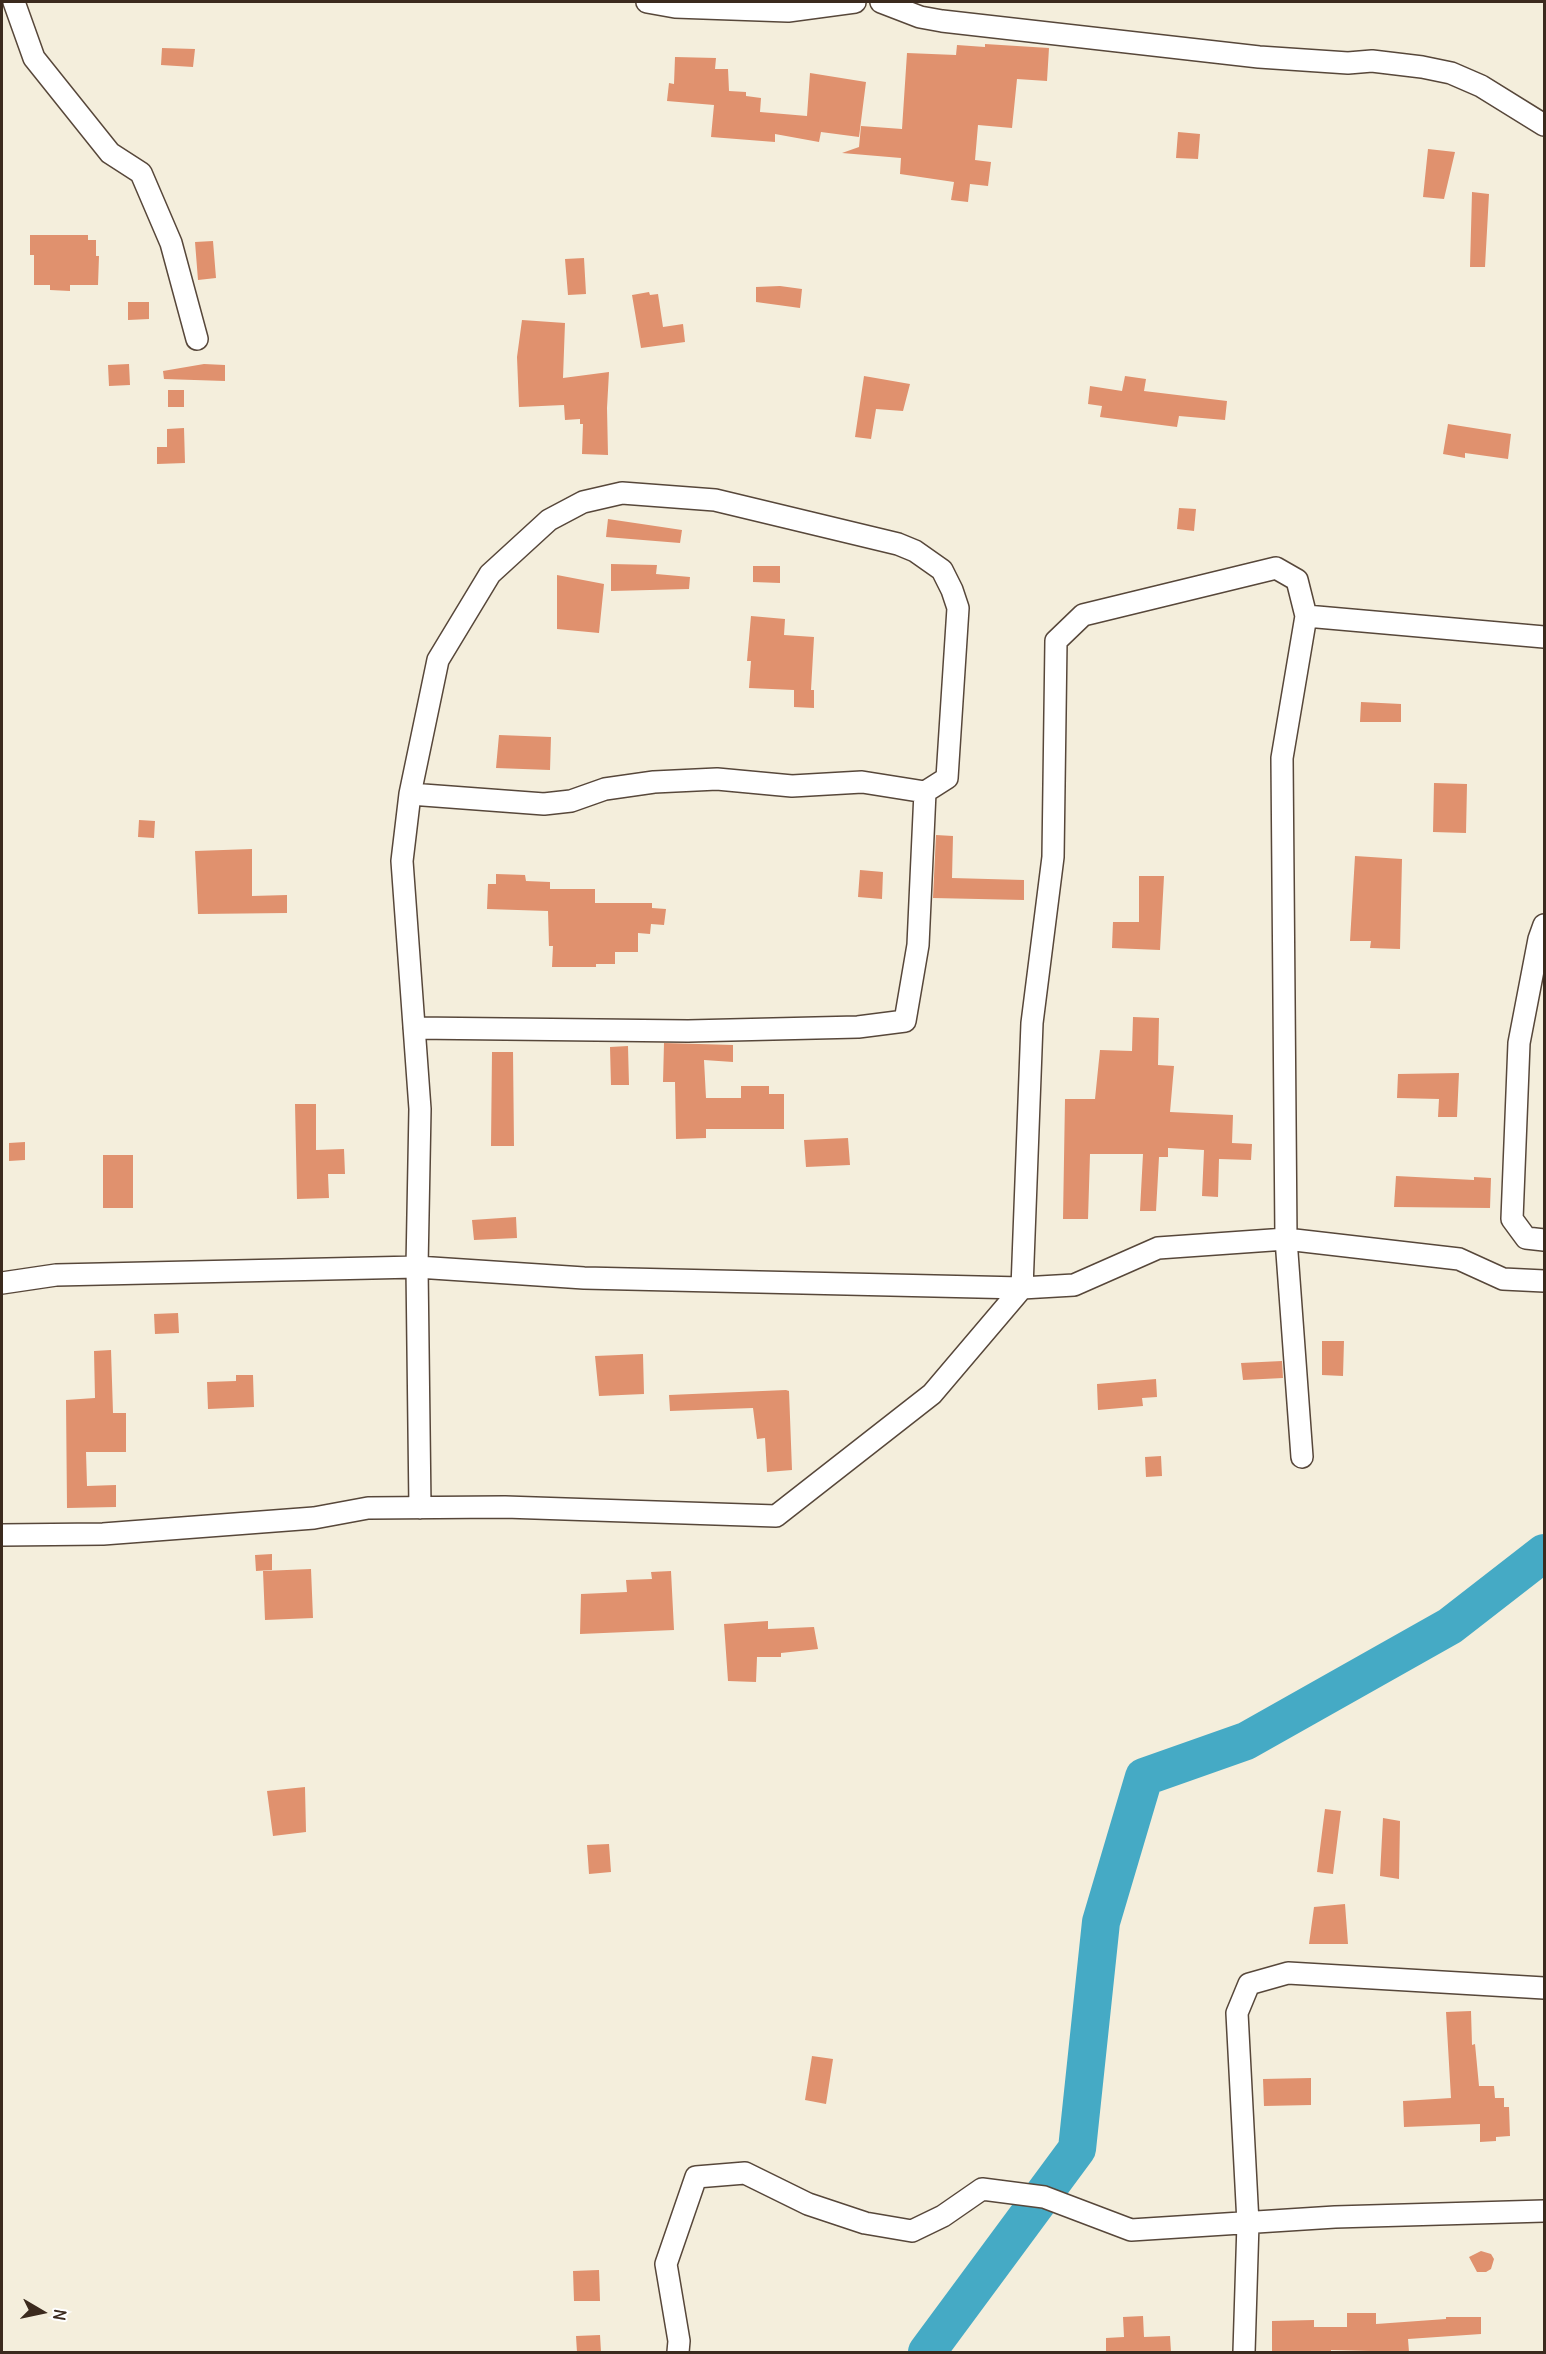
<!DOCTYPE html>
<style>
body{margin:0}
#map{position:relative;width:1546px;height:2354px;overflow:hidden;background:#f4eedc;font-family:Delius,sans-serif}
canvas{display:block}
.frame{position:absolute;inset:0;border:3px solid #3b2a1e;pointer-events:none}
.north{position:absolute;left:12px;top:2282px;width:60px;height:60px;-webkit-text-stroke:4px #fff;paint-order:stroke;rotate:99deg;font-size:16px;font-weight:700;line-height:24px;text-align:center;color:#3b2a1e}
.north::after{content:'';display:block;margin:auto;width:21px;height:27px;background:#3b2a1e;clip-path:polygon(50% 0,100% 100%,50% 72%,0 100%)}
</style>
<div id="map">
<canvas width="1546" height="2354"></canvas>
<div class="frame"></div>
<div class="north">N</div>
</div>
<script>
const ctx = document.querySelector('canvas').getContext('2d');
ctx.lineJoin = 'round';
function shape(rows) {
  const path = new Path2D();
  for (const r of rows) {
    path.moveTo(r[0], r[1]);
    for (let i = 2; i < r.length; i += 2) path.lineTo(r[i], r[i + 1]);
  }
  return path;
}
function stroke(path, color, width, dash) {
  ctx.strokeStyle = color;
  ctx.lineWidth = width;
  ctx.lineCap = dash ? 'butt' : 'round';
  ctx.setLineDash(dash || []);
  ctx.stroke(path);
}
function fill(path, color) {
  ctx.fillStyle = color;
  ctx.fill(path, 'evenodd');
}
const river = shape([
 [927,2352,1077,2149,1101,1922,1144,1777,1246,1741,1450,1626,1544,1553]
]);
const building = shape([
 [985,44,1049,48,1047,81,1017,79,1012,128,978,125,975,160,991,162,988,186,970,184,968,202,951,200,954,182,900,174,901,158,842,153,859,147,861,126,902,129,907,53,956,55,957,45,985,47],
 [162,48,195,49,193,67,161,65],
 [675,57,716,58,715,69,728,69,729,91,746,92,746,96,761,98,760,112,807,116,810,73,866,82,859,137,821,132,819,142,775,134,775,142,711,137,714,105,667,101,669,83,674,84],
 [1178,132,1200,134,1198,159,1176,158],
 [1428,149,1455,152,1444,199,1423,197],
 [1472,192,1489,194,1485,267,1470,267],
 [30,235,88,235,88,240,96,240,96,256,99,256,98,285,70,285,70,291,50,290,50,285,34,285,34,255,30,255],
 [213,241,216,278,198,280,195,242],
 [584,258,586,294,568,295,565,259],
 [780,286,802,289,800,308,756,302,756,287],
 [649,292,650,295,658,294,663,327,683,324,685,342,641,348,632,295],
 [128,302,149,302,149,319,128,320],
 [522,320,565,323,563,378,609,372,607,408,608,455,582,454,583,424,580,424,580,419,565,420,564,405,519,407,517,357],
 [129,364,130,385,109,386,108,365],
 [204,364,225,365,225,381,164,379,163,371],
 [864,376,910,384,903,411,876,409,871,439,855,437],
 [1125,376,1146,379,1144,391,1227,401,1225,420,1179,416,1177,427,1100,417,1102,406,1088,404,1090,386,1122,391],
 [168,390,184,390,184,407,168,407],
 [1448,424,1511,434,1508,459,1465,453,1465,458,1443,454],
 [184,428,185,463,157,464,157,447,167,447,167,429],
 [1179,508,1196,509,1194,531,1177,529],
 [608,519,682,530,680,543,606,537],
 [611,564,657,565,656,574,690,577,689,589,611,591],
 [753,566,780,566,780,583,753,582],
 [557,575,604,584,599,633,557,629],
 [751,616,785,619,784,635,814,637,811,690,814,690,814,708,794,707,794,690,749,688,751,661,747,661],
 [1361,702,1401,704,1401,722,1360,722],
 [499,735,551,737,550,770,496,768],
 [1434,783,1467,784,1466,833,1433,832],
 [139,820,155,821,154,838,138,837],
 [936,835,953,836,952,878,1024,880,1024,900,933,898],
 [252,849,252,896,287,895,287,913,198,914,195,851],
 [1355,856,1402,859,1400,949,1370,948,1371,941,1350,941],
 [860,870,883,872,882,899,858,897],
 [496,874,525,875,526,881,550,882,550,889,595,889,595,903,652,903,652,908,666,909,664,925,651,924,650,934,638,933,638,952,615,952,615,964,596,964,596,967,552,967,553,946,549,946,548,911,487,909,488,884,496,884],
 [1139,876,1164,876,1160,950,1112,948,1113,922,1139,922],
 [1133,1017,1159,1018,1158,1065,1174,1066,1170,1112,1233,1115,1232,1143,1252,1144,1251,1160,1219,1159,1218,1197,1202,1196,1204,1150,1168,1148,1168,1157,1159,1157,1156,1211,1140,1211,1143,1154,1090,1154,1088,1219,1063,1219,1065,1099,1095,1099,1100,1050,1132,1051],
 [664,1043,733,1045,733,1062,704,1060,706,1098,741,1098,741,1086,769,1086,769,1094,784,1094,784,1129,706,1129,706,1138,676,1139,675,1082,663,1082],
 [628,1046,629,1085,611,1085,610,1047],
 [492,1052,513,1052,514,1146,491,1146],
 [1459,1073,1457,1117,1438,1117,1439,1099,1397,1098,1398,1074],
 [295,1104,316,1104,316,1150,344,1149,345,1174,328,1174,329,1198,297,1199],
 [848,1138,850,1165,806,1167,804,1140],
 [25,1142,25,1160,9,1161,9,1143],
 [103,1155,133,1155,133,1208,103,1208],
 [1396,1176,1474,1180,1474,1177,1491,1178,1490,1208,1394,1207],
 [516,1217,517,1238,474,1240,472,1220],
 [178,1313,179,1333,155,1334,154,1314],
 [1322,1341,1344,1341,1343,1376,1322,1375],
 [111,1350,113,1413,126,1413,126,1452,86,1452,87,1486,116,1485,116,1507,67,1508,66,1400,95,1398,94,1351],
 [643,1354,644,1394,599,1396,595,1356],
 [1282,1361,1283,1378,1243,1380,1241,1363],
 [236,1375,253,1375,254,1407,208,1409,207,1382,236,1381],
 [1156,1379,1157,1397,1142,1398,1143,1406,1098,1410,1097,1384],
 [786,1390,789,1391,792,1470,767,1472,765,1438,757,1439,753,1408,670,1411,669,1395],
 [1161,1456,1162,1476,1146,1477,1145,1457],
 [272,1554,272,1570,256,1571,255,1555],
 [311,1569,313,1618,265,1620,263,1571],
 [671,1571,674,1630,580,1634,581,1594,627,1592,626,1580,652,1579,651,1572],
 [768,1621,768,1629,814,1627,818,1649,781,1653,781,1657,757,1657,756,1682,728,1681,724,1624],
 [305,1787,306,1832,273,1836,267,1791],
 [1325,1809,1341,1811,1333,1874,1317,1872],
 [1383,1818,1400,1821,1399,1879,1380,1876],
 [609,1844,611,1872,589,1874,587,1845],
 [1345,1904,1348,1944,1309,1944,1314,1907],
 [1471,2011,1472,2045,1475,2044,1479,2086,1494,2086,1495,2098,1504,2098,1504,2107,1509,2107,1510,2136,1496,2137,1496,2141,1480,2142,1480,2124,1404,2127,1403,2101,1451,2098,1446,2012],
 [812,2056,833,2059,826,2104,805,2100],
 [1311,2078,1311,2105,1264,2106,1263,2079],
 [1481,2251,1491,2254,1494,2259,1491,2269,1486,2272,1477,2272,1469,2257],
 [599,2270,600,2301,574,2301,573,2271],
 [1347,2313,1376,2313,1376,2324,1446,2319,1446,2317,1481,2317,1481,2334,1408,2339,1409,2352,1331,2350,1331,2352,1272,2352,1272,2321,1314,2320,1314,2327,1347,2327],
 [1143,2316,1144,2337,1170,2336,1171,2352,1106,2352,1106,2338,1124,2337,1123,2317],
 [600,2335,601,2352,577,2352,576,2336]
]);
const street = shape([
 [14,2,34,58,110,153,141,173,171,243,197,339],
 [647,2,675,7,788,11,855,2],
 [881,2,920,17,942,21,1259,57,1348,63,1372,61,1422,67,1451,73,1481,86,1544,125],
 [410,794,544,804,571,801,605,789,654,782,717,779,792,786,862,782,925,792,947,778,958,608,952,590,942,570,915,551,898,544,715,500,622,493,583,502,549,520,490,574,438,660,410,794,402,861,420,1109,417,1267,420,1508],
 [1544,925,1539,939,1519,1043,1512,1219,1526,1238,1544,1240],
 [414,1028,688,1031,858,1027,905,1021,918,945,925,792],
 [2,1283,56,1275,417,1267,584,1278,1022,1288,1032,1023,1053,857,1056,641,1083,615,1276,568,1297,580,1306,616],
 [1302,1457,1286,1239,1282,758,1306,616,1544,637],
 [2,1535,103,1534,314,1518,368,1508,505,1507,776,1516,932,1394,1022,1288,1074,1285,1158,1248,1286,1239,1459,1259,1503,1279,1544,1281],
 [678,2352,679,2341,666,2264,696,2177,745,2173,808,2204,865,2223,912,2231,943,2216,982,2189,1044,2197,1131,2230,1335,2217,1544,2211],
 [1244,2352,1248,2223,1237,2013,1249,1984,1288,1973,1544,1988]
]);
stroke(river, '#45aac5', 38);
fill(building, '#e0916e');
stroke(street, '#57473a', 24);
stroke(street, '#fff', 21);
</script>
